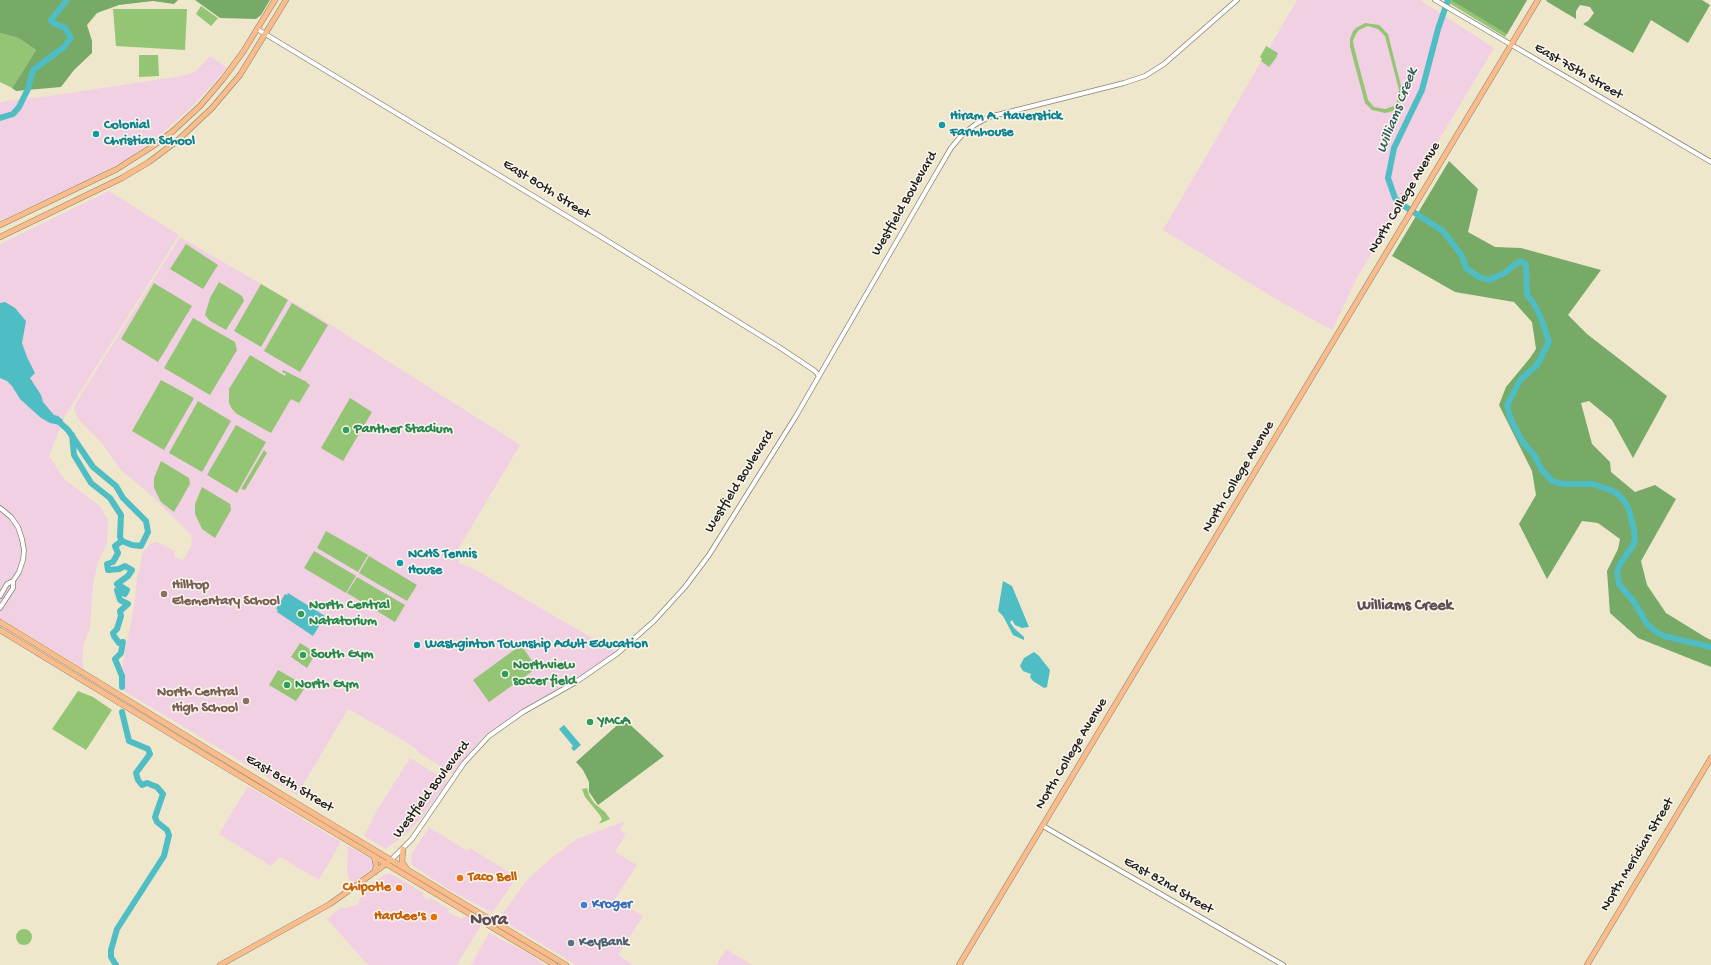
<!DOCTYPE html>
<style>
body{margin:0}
canvas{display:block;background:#efe7cb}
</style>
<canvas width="1711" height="965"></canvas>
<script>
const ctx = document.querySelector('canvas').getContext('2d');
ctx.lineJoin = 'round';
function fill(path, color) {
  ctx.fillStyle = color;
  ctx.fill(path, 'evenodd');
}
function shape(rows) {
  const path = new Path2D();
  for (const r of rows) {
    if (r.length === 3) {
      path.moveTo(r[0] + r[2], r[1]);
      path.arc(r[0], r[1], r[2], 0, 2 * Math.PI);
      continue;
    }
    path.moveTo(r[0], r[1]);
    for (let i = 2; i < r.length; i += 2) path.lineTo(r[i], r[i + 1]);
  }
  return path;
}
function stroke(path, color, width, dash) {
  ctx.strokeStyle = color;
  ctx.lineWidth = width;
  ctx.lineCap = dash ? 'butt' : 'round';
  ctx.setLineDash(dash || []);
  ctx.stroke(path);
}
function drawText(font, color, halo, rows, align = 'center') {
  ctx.font = font + ' "Gochi Hand",sans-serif';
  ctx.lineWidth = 3;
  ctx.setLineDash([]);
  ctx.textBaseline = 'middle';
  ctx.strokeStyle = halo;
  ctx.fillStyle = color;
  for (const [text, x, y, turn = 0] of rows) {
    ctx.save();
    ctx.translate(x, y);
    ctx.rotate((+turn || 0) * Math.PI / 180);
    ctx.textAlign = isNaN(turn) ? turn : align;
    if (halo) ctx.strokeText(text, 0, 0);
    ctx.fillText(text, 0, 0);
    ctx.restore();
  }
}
const built = shape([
 [1297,0,1420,0,1494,48,1358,276,1332,330,1279,301,1163,230],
 [209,57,212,57,227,68,193,106,160,135,126,160,87,180,0,221,0,103,5,101,49,96,182,76,195,72],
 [109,191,179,235,65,416,49,456,65,480,100,506,108,520,107,544,98,562,93,584,90,628,84,643,82,660,84,669,0,618,0,244],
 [180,237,320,318,520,445,457,551,459,563,472,568,616,652,582,675,527,707,486,734,468,754,454,774,419,753,416,749,403,740,348,709,297,795,124,691,125,674,122,667,135,601,137,577,140,568,142,554,150,544,157,542,175,551,174,556,183,561,192,544,191,535,152,496,120,469,101,442,78,419,74,409,76,403],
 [410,758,448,781,423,816,405,835,386,849,364,836,378,809],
 [248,786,341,842,319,880,280,857,271,866,219,834],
 [625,821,620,830,626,834,615,852,637,865,615,899,643,916,618,955,633,965,576,965,499,918,528,879,555,855,577,839],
 [429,827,467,851,470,848,517,877,492,913,445,887,412,865,411,855],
 [348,846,371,859,374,864,372,869,353,883,350,880,347,873],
 [387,874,391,874,424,893,422,896,429,900,431,898,449,909,448,912,461,919,466,916,481,925,457,965,368,965,327,919,341,907,345,908,360,904,358,902,369,884],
 [489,933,531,955,545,965,471,965],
 [726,949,752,965,716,965]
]);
const green = shape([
 [1444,0,1527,0,1505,37],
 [201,6,218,18,211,26,196,14],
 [113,9,187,9,185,50,116,46],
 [1365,23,1379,25,1388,34,1402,90,1402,99,1399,104,1393,111,1385,113,1372,110,1365,103,1350,47,1350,39,1353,31,1356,28],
 [1368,26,1378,29,1385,36,1399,90,1397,101,1394,106,1385,109,1374,107,1368,100,1354,47,1353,41,1356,34,1359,30],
 [0,33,18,38,36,50,12,88,0,82],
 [1266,46,1278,53,1276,58,1269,67,1261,61,1262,59,1260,57],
 [139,55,158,55,159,76,139,77],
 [186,244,218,265,203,289,170,269],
 [219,282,242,296,244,301,226,330,210,321,205,315,210,298],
 [154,283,192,306,158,362,121,339],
 [261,284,288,300,261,347,234,331],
 [292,303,328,325,300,372,264,351],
 [193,318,235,342,237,350,210,395,164,368],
 [250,355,285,376,286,374,282,372,283,370,307,382,307,383,310,385,299,403,291,399,271,433,237,414,232,409,229,403,229,389],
 [161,380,194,398,164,450,132,431],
 [350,398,372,412,343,461,321,448],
 [198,401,231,421,202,472,169,453],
 [236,425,266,442,237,493,207,475],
 [264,450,267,453,245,490,241,489],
 [161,461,189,478,190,484,174,512,161,502,154,488,154,478],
 [202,487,230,504,231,510,215,538,202,529,195,514,195,504],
 [326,531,368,555,358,572,317,548],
 [314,551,356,576,346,593,304,568],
 [369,556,417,585,407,601,359,573],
 [357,577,405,605,395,622,347,593],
 [300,643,316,653,307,668,291,657],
 [521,645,537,668,489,702,473,680],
 [278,670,306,686,296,701,269,685],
 [78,691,93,697,112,710,86,750,52,729],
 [587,788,589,795,594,803,605,812,610,819,599,824,602,819,599,814,585,797,582,789],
 [24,937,8]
]);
const forest = shape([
 [0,0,178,0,174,4,153,1,119,5,97,13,87,25,92,41,92,53,74,70,61,87,16,91,12,88,36,50,18,38,0,33],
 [195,0,270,0,261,15,256,19,220,18],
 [1451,0,1527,0,1507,34],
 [1547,0,1702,0,1710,5,1688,43,1651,20,1633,53,1583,24,1588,21,1594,13,1590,7,1580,5,1576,11,1576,19,1546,1],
 [1449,161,1478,189,1468,232,1495,247,1521,248,1601,270,1568,315,1587,334,1667,396,1633,458,1612,420,1589,401,1581,403,1592,444,1610,462,1611,472,1635,492,1655,485,1676,499,1641,561,1647,585,1666,613,1705,637,1711,640,1711,667,1638,638,1610,613,1607,571,1618,549,1620,539,1598,523,1582,521,1547,579,1519,524,1536,495,1532,471,1499,405,1506,387,1530,358,1536,349,1532,322,1514,302,1455,292,1392,256],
 [624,719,664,756,598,805,589,792,589,782,583,770,576,762]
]);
const water = shape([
 [5,302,15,308,26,321,22,343,27,357,35,373,30,378,41,395,43,402,54,415,58,416,63,420,60,425,50,423,41,418,20,399,12,386,7,381,0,378,0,303],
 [1003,581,1012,586,1029,627,1022,628,1015,625,1012,620,1010,622,1014,628,1024,637,1024,640,1013,635,1003,616,998,611],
 [288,593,325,616,313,636,277,612,278,610,276,609,285,594,287,595],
 [1034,652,1039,656,1050,670,1047,687,1044,688,1033,681,1030,677,1031,674,1023,671,1020,666,1024,658],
 [564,725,581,745,574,751,571,748,573,746,559,729]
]);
const river = shape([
 [1448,0,1438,29,1422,90,1394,148,1388,178,1395,198,1401,204,1443,231,1462,256,1466,268,1479,277,1489,280,1505,273,1514,265,1521,261,1526,265,1527,295,1534,304,1541,318,1549,342,1537,365,1520,380,1514,392,1507,405,1511,420,1522,441,1534,455,1542,470,1552,481,1563,484,1593,484,1613,491,1621,497,1628,507,1634,530,1635,540,1632,547,1620,564,1617,572,1619,584,1634,602,1647,624,1655,631,1664,636,1711,647],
 [0,118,13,114,19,107,28,89,33,70,64,47,71,38,65,28,53,23,51,20,67,0],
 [56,419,68,430,93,467,116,486,123,498,146,521,148,532,141,546,132,545,122,541,115,546,118,553,113,562,107,564,108,570,119,569,125,566,132,570,128,576,117,584,127,590,125,594,117,590,120,600,128,604,120,611,121,616,117,629,113,633,114,636,119,643,123,642,121,653,115,659,122,676,122,687],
 [72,435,74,455,88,478,91,483,110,498,121,515,120,537,122,541],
 [116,965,111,957,111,950,117,929,164,856,169,835,167,830,157,822,155,817,163,794,157,787,147,783,142,785,138,780,136,773,150,754,148,749,129,741,122,712]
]);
const minor = shape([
 [1435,0,1711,162],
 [257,29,598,235,779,347,815,371,819,376],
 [0,508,11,517,18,527,22,539,24,550,23,560,19,572,13,581,7,584,0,596],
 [0,608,13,588,13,581],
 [1043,826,1283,965],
 [391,860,412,839,464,763,489,736,523,712,576,682,618,653,654,621,685,587,709,555,796,416,927,189,951,148,962,135,976,124,989,117,1124,83,1145,76,1164,64,1237,0]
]);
const major = shape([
 [0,225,117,169,153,146,173,131,200,106,223,79,243,52,275,0],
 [0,237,122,178,149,162,177,141,212,108,240,75,286,0],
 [0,622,286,797,566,965],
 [0,630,225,767,555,965],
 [403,849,402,862,406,868],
 [374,856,376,865,375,872],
 [220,965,330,904,387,863],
 [959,965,1538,0],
 [1587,965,1711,758]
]);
const markers = [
 [942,125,4,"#0f9aa8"],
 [96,134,4,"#0f9aa8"],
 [346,430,4,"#2e9e5b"],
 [400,563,4,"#0f9aa8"],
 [164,594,4,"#8d6e63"],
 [301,614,4,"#2e9e5b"],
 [417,645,4,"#0f9aa8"],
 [303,655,4,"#2e9e5b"],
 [505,674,4,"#2e9e5b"],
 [287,685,4,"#2e9e5b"],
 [246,701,4,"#8d6e63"],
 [590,722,4,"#2e9e5b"],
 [460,878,4,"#e8710a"],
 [399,888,4,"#e8710a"],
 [584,905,4,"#3f7fe0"],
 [434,917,4,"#e8710a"],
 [571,943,4,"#5c6f8a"]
];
const streetNames = [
 ["East 75th Street",1578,72,30],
 ["East 80th Street",546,190,32],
 ["North College Avenue",1405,198,-59],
 ["Westfield Boulevard",905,204,-60],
 ["North College Avenue",1239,477,-59],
 ["Westfield Boulevard",740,482,-58],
 ["North College Avenue",1072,754,-59],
 ["East 86th Street",289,784,31],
 ["Westfield Boulevard",432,790,-53],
 ["North Meridian Street",1638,855,-59],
 ["East 82nd Street",1168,886,30]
];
const cultureNames = [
 ["Hiram A. Haverstick",950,117],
 ["Farmhouse",950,133],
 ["Colonial",104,126],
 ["Christian School",104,142],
 ["NCHS Tennis",408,555],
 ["House",408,571],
 ["Washginton Township Adult Education",425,645]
];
const leisureNames = [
 ["Panther Stadium",354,430],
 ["North Central",309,606],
 ["Natatorium",309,622],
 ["South Gym",311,655],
 ["Northview",513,666],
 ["soccer field",513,682],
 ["North Gym",295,685],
 ["YMCA",598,722]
];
const educationNames = [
 ["Hilltop",172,586],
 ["Elementary School",172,602],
 ["North Central",238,693,"right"],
 ["High School",238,709,"right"]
];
const foodNames = [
 ["Taco Bell",468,878,"left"],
 ["Chipotle",391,888],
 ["Hardee's",426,917]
];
const shopNames = [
 ["Kroger",592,905]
];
const serviceNames = [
 ["KeyBank",579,943]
];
const waterNames = [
 ["Williams Creek",1398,111,-69]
];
const quarterNames = [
 ["Williams Creek",1405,607]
];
const districtNames = [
 ["Nora",489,921]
];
fill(built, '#f1d0e3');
fill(green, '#94c575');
fill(forest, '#7a6');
fill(water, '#4ebdc4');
stroke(river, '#4ebdc4', 6);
stroke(minor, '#868274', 5.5);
stroke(major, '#868274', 6);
stroke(minor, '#fff', 4);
stroke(major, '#f9bc8a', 5);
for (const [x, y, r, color] of markers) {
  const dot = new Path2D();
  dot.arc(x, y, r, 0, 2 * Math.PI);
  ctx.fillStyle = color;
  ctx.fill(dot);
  stroke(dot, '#fbf7ec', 1.5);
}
drawText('14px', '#1c1c1c', '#fbf7ec', streetNames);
drawText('bold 14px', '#0d838f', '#fbf7ec', cultureNames, 'left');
drawText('bold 14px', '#27864d', '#fbf7ec', leisureNames, 'left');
drawText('bold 14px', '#785e54', '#fbf7ec', educationNames, 'left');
drawText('bold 14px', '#c56008', '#fbf7ec', foodNames, 'right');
drawText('bold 14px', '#366cbe', '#fbf7ec', shopNames, 'left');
drawText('bold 14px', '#4e5e75', '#fbf7ec', serviceNames, 'left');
drawText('italic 15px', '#305c5f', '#fbf7ec', waterNames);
drawText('bold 16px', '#5e4d54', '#fbf7ec', quarterNames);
drawText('bold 18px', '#5e4d54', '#fbf7ec', districtNames);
</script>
